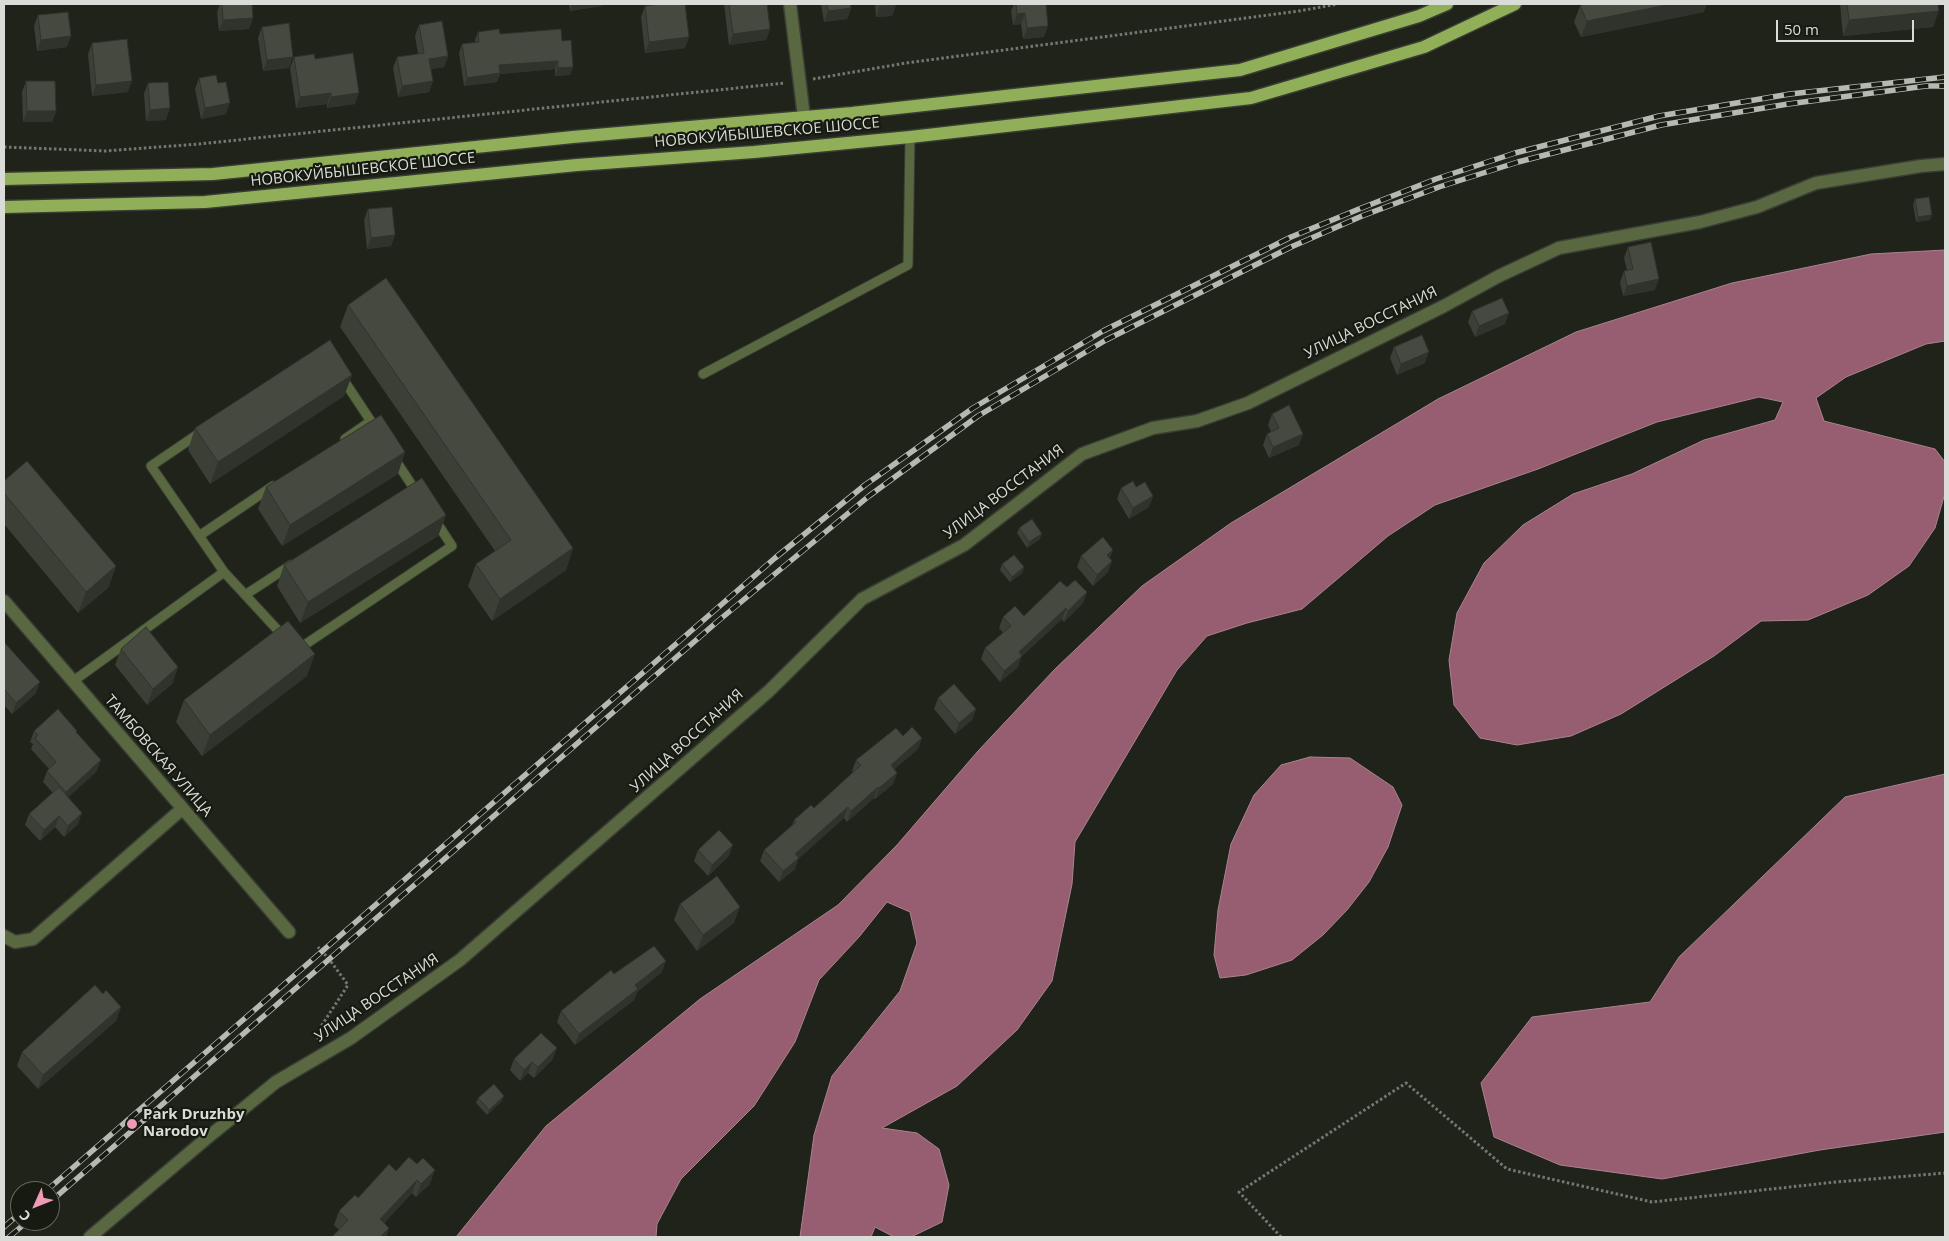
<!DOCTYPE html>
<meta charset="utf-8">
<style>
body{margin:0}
#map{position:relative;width:1949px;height:1241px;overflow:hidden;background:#1f231a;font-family:"Open Sans",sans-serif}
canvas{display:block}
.frame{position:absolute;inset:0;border:5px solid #daddd7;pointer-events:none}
.north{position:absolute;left:10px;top:1181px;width:50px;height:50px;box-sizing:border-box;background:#161a10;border:1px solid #646860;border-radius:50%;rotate:226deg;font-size:14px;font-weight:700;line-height:20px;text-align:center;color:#daddd7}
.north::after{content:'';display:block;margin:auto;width:18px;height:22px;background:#ef9ab7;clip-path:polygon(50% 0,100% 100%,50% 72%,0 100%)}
.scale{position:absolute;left:1776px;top:20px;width:138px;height:22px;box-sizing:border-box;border:2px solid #daddd7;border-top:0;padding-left:6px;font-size:15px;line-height:18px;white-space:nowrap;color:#daddd7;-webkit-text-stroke:4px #161a10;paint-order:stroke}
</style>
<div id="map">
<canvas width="1949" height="1241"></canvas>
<div class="frame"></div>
<div class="north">С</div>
<div class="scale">50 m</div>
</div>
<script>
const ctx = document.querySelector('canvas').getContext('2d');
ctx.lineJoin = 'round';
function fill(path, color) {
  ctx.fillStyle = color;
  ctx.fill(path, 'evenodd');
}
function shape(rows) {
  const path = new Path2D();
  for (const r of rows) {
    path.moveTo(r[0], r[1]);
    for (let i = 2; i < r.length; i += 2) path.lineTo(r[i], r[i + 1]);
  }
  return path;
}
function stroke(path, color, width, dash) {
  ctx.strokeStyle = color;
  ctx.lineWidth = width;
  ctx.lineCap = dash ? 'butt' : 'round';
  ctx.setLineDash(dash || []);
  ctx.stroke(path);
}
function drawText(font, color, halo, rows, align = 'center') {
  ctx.font = font + ' "Open Sans",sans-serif';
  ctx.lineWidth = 4.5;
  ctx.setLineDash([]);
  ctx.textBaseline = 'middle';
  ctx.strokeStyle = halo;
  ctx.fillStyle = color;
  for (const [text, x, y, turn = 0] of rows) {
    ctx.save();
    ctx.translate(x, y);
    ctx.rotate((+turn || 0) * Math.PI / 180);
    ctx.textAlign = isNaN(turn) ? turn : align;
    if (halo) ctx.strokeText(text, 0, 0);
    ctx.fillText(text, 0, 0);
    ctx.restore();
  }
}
const water = shape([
 [1945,250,1945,341,1926,344,1846,377,1816,398,1824,421,1935,449,1945,462,1945,493,1935,528,1909,566,1868,595,1808,620,1761,621,1714,656,1621,714,1571,736,1517,745,1480,738,1454,705,1449,660,1457,613,1484,563,1523,525,1573,494,1632,474,1704,440,1775,420,1783,402,1759,397,1657,422,1538,469,1435,505,1388,536,1302,609,1247,623,1207,636,1177,670,1075,842,1072,884,1052,981,1017,1030,957,1086,882,1128,917,1133,939,1149,949,1185,942,1222,911,1237,894,1237,875,1227,871,1237,800,1237,814,1135,832,1076,900,991,917,943,910,912,887,902,859,937,819,980,795,1042,754,1106,681,1179,657,1224,656,1237,456,1237,546,1126,700,999,838,905,897,845,978,751,1055,669,1142,586,1231,523,1438,399,1576,332,1732,283,1871,254,1945,250],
 [1310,757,1350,758,1393,787,1402,805,1388,847,1369,882,1347,910,1323,935,1292,960,1246,975,1220,978,1214,955,1218,910,1231,844,1254,795,1281,765,1310,757],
 [1945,774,1945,1132,1820,1150,1662,1179,1560,1165,1494,1137,1481,1083,1532,1017,1650,1002,1679,957,1845,797,1945,774]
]);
const path = shape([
 [813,79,906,63,1299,11,1338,4],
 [4,147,105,151,199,144,785,83],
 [318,1040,320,1028,348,985,329,959,318,947],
 [1281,1237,1239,1192,1406,1083,1507,1169,1652,1202,1836,1182,1945,1173]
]);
const service = shape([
 [703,374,908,265,910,137],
 [341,376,378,432],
 [201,432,151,466,224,572],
 [345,439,371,421],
 [394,458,417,493],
 [199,536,273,486],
 [245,595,291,565],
 [297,650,452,546,435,520],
 [72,682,224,572,285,638]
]);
const minor = shape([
 [790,4,804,117],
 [4,601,289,932],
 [4,936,15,942,33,939,182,809],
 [90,1237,207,1138,276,1082,351,1038,460,960,769,691,862,599,964,545,1082,454,1153,428,1197,421,1248,403,1444,306,1499,276,1559,248,1700,222,1757,207,1816,183,1921,166,1945,164]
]);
const primary = shape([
 [4,179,213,174,573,137,852,113,1240,70,1419,16,1447,4],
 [4,207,205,202,577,165,754,152,910,137,1251,98,1424,47,1515,4]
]);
const rail = shape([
 [46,1191,775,558,865,485,973,408,1103,331,1291,237,1359,209,1436,179,1515,153,1659,116,1790,94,1945,77],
 [50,1202,718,621,869,496,978,416,1106,340,1291,247,1362,216,1439,187,1518,162,1661,125,1788,104,1926,86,1945,86],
 [4,1227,20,1213],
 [9,1237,28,1221]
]);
const wall = shape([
 [220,4,252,4,253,18,249,29,219,31,217,12],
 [569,4,602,4,601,6,570,11],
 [724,4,767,4,770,29,766,40,729,45],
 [821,4,850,4,851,8,847,19,824,22],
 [875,4,895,4,896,5,892,16,876,17],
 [1014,4,1046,4,1044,37,1023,39,1021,24,1013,25,1011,11],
 [1840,4,1938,4,1933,27,1843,36],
 [645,6,689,37,685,48,645,53,641,17],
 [1580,6,1704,12,1581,37,1574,22],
 [38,15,67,47,37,51,34,26],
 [419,25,448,56,444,67,431,69,433,81,429,92,398,97,393,68,397,57,418,54,415,36],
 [262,27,289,68,263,71,258,38],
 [478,32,562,41,573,67,570,75,555,76,555,69,500,74,497,82,464,86,459,53,462,44,475,42,475,40],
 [92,43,128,92,92,96,88,54],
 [294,57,315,59,355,104,327,108,327,104,296,108,290,68],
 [199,78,226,114,201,119,195,89],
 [26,81,56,111,52,122,23,122,22,92],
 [148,83,166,120,146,121,144,94],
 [1915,199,1930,220,1916,222,1913,204],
 [368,209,395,235,391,246,367,249,364,220],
 [1628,247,1655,290,1623,296,1620,282,1624,271,1627,270,1624,258],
 [348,305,573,548,566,570,492,621,468,586,476,564,495,551,340,327],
 [1472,311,1505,324,1475,337,1468,322],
 [1394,347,1425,363,1397,375,1390,358],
 [352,375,344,396,210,484,188,450,195,428],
 [1272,414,1299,445,1269,458,1263,445,1267,434,1271,432,1268,425],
 [398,474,282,546,258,509,266,487],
 [4,481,116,566,108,588,78,613,4,524],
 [1136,487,1153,496,1149,507,1129,519,1117,499,1121,488],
 [446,515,438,536,300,623,277,586,284,565],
 [1019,528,1040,539,1027,548,1017,533],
 [1081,556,1110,558,1112,561,1108,572,1093,586,1077,567],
 [1002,564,1024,567,1022,573,1010,582,1000,570],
 [1067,587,1087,592,1083,603,1064,622,1062,619,1021,657,1018,667,1000,682,981,659,985,648,1003,633,999,628,1003,617,1024,616],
 [4,642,36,693,12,714,4,705],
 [121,649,178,667,172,684,147,705,115,665],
 [307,676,202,756,176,722,184,700],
 [938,698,976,709,972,720,955,734,934,709],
 [34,731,76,732,97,771,68,797,78,824,64,837,55,827,40,841,25,825,29,814,53,793,43,782,47,771,49,769,31,749,33,744,30,742],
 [903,736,922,738,918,749,894,769,897,773,893,784,875,799,874,798,847,822,844,818,798,859,795,869,779,882,760,861,764,850,792,826,794,820,814,808,853,772,852,771,856,760],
 [698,850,729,856,708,876,694,861],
 [680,904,734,923,697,951,674,920],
 [662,972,637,992,634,1000,575,1045,557,1022,561,1011,614,974],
 [103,994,121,1007,116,1021,38,1089,17,1066,22,1052],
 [514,1059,553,1059,534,1078,528,1073,520,1081,510,1070],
 [478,1098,502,1101,487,1115,476,1103],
 [396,1171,430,1184,416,1197,412,1193,384,1223,389,1228,386,1237,332,1237,339,1230,334,1225,339,1211]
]);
const shadedWall = shape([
 [572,4,602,4,601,6,570,11],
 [1672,4,1707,4,1704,12,1581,37,1587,21],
 [896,5,892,16,876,17,880,6],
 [851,8,847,19,824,22,828,11],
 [1939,11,1933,27,1843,36,1849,20],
 [1025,13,1021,24,1013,25,1017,14],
 [253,18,249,29,219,31,223,20],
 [1048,26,1044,37,1023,39,1027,28],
 [770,29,766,40,729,45,733,34],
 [71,36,67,47,37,51,41,40],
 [689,37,685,48,645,53,649,42],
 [448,56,444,67,425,70,429,59],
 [293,57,289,68,263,71,267,60],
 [558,61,555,69,500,74,497,82,464,86,467,78,499,65],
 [573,67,570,75,555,76,558,68],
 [132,81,128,92,92,96,96,85],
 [433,81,429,92,398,97,402,86],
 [331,93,327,104,296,108,300,97],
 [359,93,355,104,327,108,331,97],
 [230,103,226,114,201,119,205,108],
 [170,108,166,120,146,121,150,110],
 [27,111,56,111,52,122,23,122],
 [1932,215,1930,220,1916,222,1918,217],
 [395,235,391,246,367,249,371,238],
 [1659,279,1655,290,1623,296,1627,286],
 [1509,313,1505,324,1475,337,1479,326],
 [1429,352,1425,363,1397,375,1401,364],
 [352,375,344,396,210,484,218,462],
 [1303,434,1299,445,1269,458,1273,447],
 [405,452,398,474,282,546,290,525],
 [1153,496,1149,507,1129,519,1133,508],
 [446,515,438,536,300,623,308,602],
 [1042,534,1040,539,1027,548,1029,542],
 [573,548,566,570,492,621,500,599],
 [1113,550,1109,561,1107,555],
 [1112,561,1108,572,1093,586,1097,575],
 [116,566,108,588,78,613,86,592],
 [1024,567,1022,573,1010,582,1012,577],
 [1087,592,1083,603,1064,622,1068,611],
 [1066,608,1062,619,1021,657,1018,667,1000,682,1004,671,1019,652],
 [315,654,307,676,202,756,210,735],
 [178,667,172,684,147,705,153,689],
 [40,682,36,693,12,714,16,703],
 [976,709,972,720,955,734,959,723],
 [922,738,918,749,887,776,891,765],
 [101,760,97,771,62,803,66,792],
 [897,773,893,784,875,799,879,788],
 [878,787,874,798,847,822,851,811],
 [848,807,844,818,798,859,795,869,779,882,783,871,795,854],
 [82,813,78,824,64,837,68,826],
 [59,816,55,827,40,841,44,830],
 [733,845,729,856,708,876,712,865],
 [740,907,734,923,697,951,703,935],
 [666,961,662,972,637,992,634,1000,575,1045,579,1034,635,985],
 [121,1007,116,1021,38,1089,43,1075],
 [557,1048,553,1059,534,1078,538,1067],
 [532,1062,528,1073,520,1081,524,1070],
 [504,1096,502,1101,487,1115,489,1110],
 [435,1170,430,1184,416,1197,421,1184],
 [417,1180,412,1193,375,1233,380,1219],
 [389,1228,386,1237,380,1237]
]);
const building = shape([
 [222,4,252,4,253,18,223,20,222,4],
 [660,4,685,4,689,37,649,42,645,6,660,4],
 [729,4,767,4,770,29,733,34,729,4],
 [827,4,850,4,851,8,828,11,827,4],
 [880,4,895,4,896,5,880,6,880,4],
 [1016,4,1046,4,1048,26,1027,28,1025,13,1017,14,1016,4],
 [1584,4,1672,4,1587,21,1580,6,1584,4],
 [1847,4,1938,4,1939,11,1849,20,1847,4],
 [68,12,71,36,41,40,38,15,68,12],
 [442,21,448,56,429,59,433,81,402,86,397,57,424,53,419,25,442,21],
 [289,23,293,57,267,60,262,27,289,23],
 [499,29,500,34,561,29,562,41,571,40,573,67,558,68,558,61,499,65,500,73,467,78,462,44,479,42,478,32,499,29],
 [127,39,132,81,96,85,92,43,127,39],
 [353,53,359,93,331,97,331,93,300,97,294,57,314,54,315,59,353,53],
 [216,75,218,83,226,82,230,103,205,108,199,78,216,75],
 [26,81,55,81,56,111,27,111,26,81],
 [168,82,170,108,150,110,148,83,168,82],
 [1929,197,1932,215,1918,217,1915,199,1929,197],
 [392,207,395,235,371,238,368,209,392,207],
 [1651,242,1659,279,1627,286,1624,271,1633,269,1628,247,1651,242],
 [386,278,573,548,500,599,476,564,511,540,348,305,386,278],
 [1502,298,1509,313,1479,326,1472,311,1502,298],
 [1422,335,1429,352,1401,364,1394,347,1422,335],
 [330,340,352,375,218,462,195,428,330,340],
 [1289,405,1303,434,1273,447,1267,434,1279,428,1272,414,1289,405],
 [381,415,405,452,290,525,266,487,381,415],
 [27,461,116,566,86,592,4,493,4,481,27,461],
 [422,478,446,515,308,602,284,565,422,478],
 [1133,481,1136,487,1145,482,1153,496,1133,508,1121,488,1133,481],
 [1032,519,1042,534,1029,542,1019,528,1032,519],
 [1103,537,1113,550,1107,555,1112,561,1097,575,1081,556,1103,537],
 [1014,555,1024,567,1012,577,1002,564,1014,555],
 [1075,580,1087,592,1068,611,1066,608,1019,652,1022,656,1004,671,985,648,1011,626,1003,617,1015,606,1024,616,1060,581,1067,587,1075,580],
 [288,621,315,654,210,735,184,700,288,621],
 [146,627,178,667,153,689,121,649,146,627],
 [4,642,40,682,16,703,4,689,4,642],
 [954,684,976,709,959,723,938,698,954,684],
 [58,709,77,731,76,732,101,760,66,792,47,771,56,762,35,738,38,735,34,731,58,709],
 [912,727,922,738,891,765,897,773,879,788,878,787,851,811,848,807,795,854,799,858,783,871,764,850,796,822,794,820,811,805,814,808,861,765,856,760,896,728,903,736,912,727],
 [59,787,82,813,68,826,59,816,44,830,29,814,59,787],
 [719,830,733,845,712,865,698,850,719,830],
 [717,876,740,907,703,935,680,904,717,876],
 [654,946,666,961,635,985,638,989,579,1034,561,1011,611,970,614,974,654,946],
 [95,985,103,994,106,990,121,1007,43,1075,22,1052,95,985],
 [541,1033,557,1048,538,1067,532,1062,524,1070,514,1059,541,1033],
 [494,1084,504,1096,489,1110,478,1098,494,1084],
 [409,1157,417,1164,423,1158,435,1170,421,1184,417,1180,380,1219,389,1228,380,1237,332,1237,348,1220,339,1211,355,1195,358,1198,389,1164,396,1171,409,1157]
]);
const markers = [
 [132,1124,6,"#ef9ab7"]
];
const streetNames = [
 ["НОВОКУЙБЫШЕВСКОЕ ШОССЕ",767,133,-5],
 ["НОВОКУЙБЫШЕВСКОЕ ШОССЕ",363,170,-6],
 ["УЛИЦА ВОССТАНИЯ",1371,323,-26],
 ["УЛИЦА ВОССТАНИЯ",1004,492,-37],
 ["УЛИЦА ВОССТАНИЯ",687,741,-42],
 ["ТАМБОВСКАЯ УЛИЦА",158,756,49],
 ["УЛИЦА ВОССТАНИЯ",377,998,-34]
];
const poiNames = [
 ["Park Druzhby",143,1115],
 ["Narodov",143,1132]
];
fill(water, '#975d71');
stroke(water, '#ab8390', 1);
stroke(service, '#393d34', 11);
stroke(minor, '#393d34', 15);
stroke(primary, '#393d34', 15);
stroke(path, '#757871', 3, [2.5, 2.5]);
stroke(service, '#596840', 9);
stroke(minor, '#596840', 12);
stroke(primary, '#91af58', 12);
stroke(rail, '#b6b9b2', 5.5);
stroke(rail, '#161a10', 4, [11]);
fill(wall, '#3b3f36');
fill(shadedWall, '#30332c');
fill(building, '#45493f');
stroke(building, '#30332c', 1);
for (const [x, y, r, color] of markers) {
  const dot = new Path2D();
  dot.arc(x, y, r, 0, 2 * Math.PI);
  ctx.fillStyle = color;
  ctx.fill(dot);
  stroke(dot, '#161a10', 2);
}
drawText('15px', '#daddd7', '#161a10', streetNames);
drawText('bold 15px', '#daddd7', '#161a10', poiNames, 'left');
</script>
